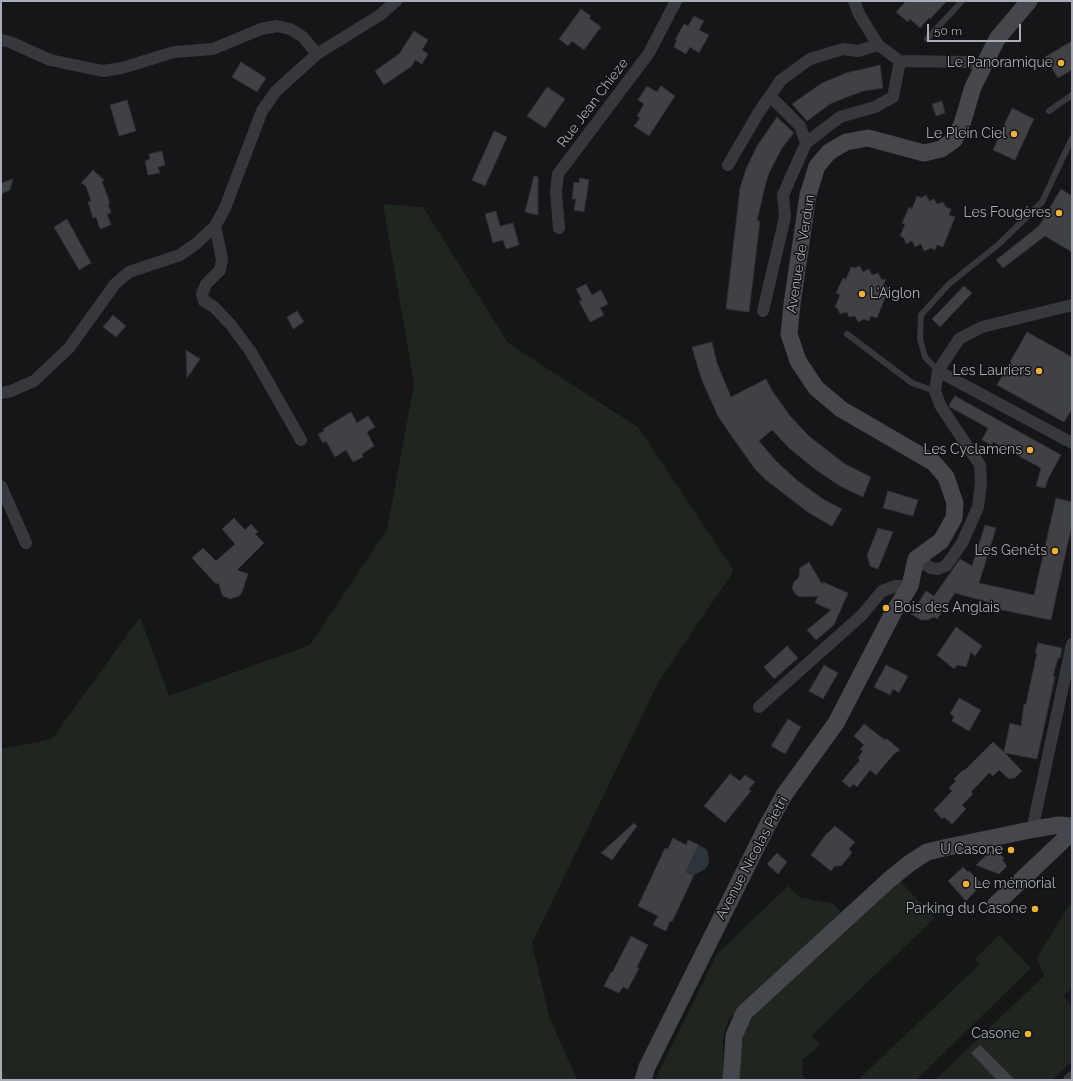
<!DOCTYPE html>
<meta charset="utf-8">
<style>
body{margin:0}
#map{position:relative;width:1073px;height:1081px;overflow:hidden;background:#161618;font-family:Raleway,sans-serif}
canvas{display:block}
.frame{position:absolute;inset:0;border:2px solid #a8adb8;pointer-events:none}
.scale{position:absolute;left:927px;top:24px;width:94px;height:18px;box-sizing:border-box;border:2px solid #a8adb8;border-top:0;padding-left:5px;font-size:12px;line-height:14px;white-space:nowrap;color:#a8adb8;-webkit-text-stroke:3px #111113;paint-order:stroke}
</style>
<div id="map">
<canvas width="1073" height="1081"></canvas>
<div class="frame"></div>
<div class="scale">50 m</div>
</div>
<script>
const ctx = document.querySelector('canvas').getContext('2d');
ctx.lineJoin = 'round';
function fill(path, color) {
  ctx.fillStyle = color;
  ctx.fill(path, 'evenodd');
}
function shape(rows) {
  const path = new Path2D();
  for (const r of rows) {
    path.moveTo(r[0], r[1]);
    for (let i = 2; i < r.length; i += 2) path.lineTo(r[i], r[i + 1]);
  }
  return path;
}
function stroke(path, color, width, dash) {
  ctx.strokeStyle = color;
  ctx.lineWidth = width;
  ctx.lineCap = dash ? 'butt' : 'round';
  ctx.setLineDash(dash || []);
  ctx.stroke(path);
}
function drawText(font, color, halo, rows, align = 'center') {
  ctx.font = font + ' Raleway,sans-serif';
  ctx.lineWidth = 3;
  ctx.setLineDash([]);
  ctx.textBaseline = 'middle';
  ctx.strokeStyle = halo;
  ctx.fillStyle = color;
  for (const [text, x, y, turn = 0] of rows) {
    ctx.save();
    ctx.translate(x, y);
    ctx.rotate((+turn || 0) * Math.PI / 180);
    ctx.textAlign = isNaN(turn) ? turn : align;
    if (halo) ctx.strokeText(text, 0, 0);
    ctx.fillText(text, 0, 0);
    ctx.restore();
  }
}
const green = shape([
 [383,204,423,207,508,343,639,428,733,570,731,575,660,679,532,943,549,1016,577,1080,1,1080,1,749,52,739,140,617,169,696,310,645,387,530,414,384],
 [899,880,935,918,812,1035,820,1045,802,1060,803,1077,806,1080,737,1080,738,1047,746,1022],
 [788,886,799,897,834,904,842,914,729,1019,723,1037,723,1080,655,1080,717,954],
 [1069,905,1072,907,1072,988,1063,996,1072,1006,1072,1061,1052,1080,935,1080,1044,976,1037,958],
 [999,935,1031,968,916,1080,858,1080,980,964,975,959]
]);
const water = shape([
 [699,845,706,849,708,853,709,863,706,868,702,871,694,875,686,872]
]);
const building = shape([
 [906,1,947,1,930,19,929,18,920,28,910,19,908,22,896,12,906,1],
 [581,9,591,16,589,18,601,27,584,50,572,41,568,46,559,39,581,9],
 [694,16,704,21,699,30,709,35,699,53,690,47,686,54,674,47,677,40,675,40,684,24,688,26,694,16],
 [414,31,428,40,422,50,428,54,422,64,415,60,412,66,384,85,375,71,399,54,414,31],
 [1072,41,1072,70,1058,78,1045,57,1072,41],
 [241,62,266,78,257,92,232,77,241,62],
 [880,65,883,88,864,91,847,97,830,104,807,121,792,104,822,83,846,73,880,65],
 [647,86,657,92,661,86,675,96,649,136,634,126,640,118,637,116,644,104,638,100,647,86],
 [547,87,565,99,545,128,527,116,547,87],
 [127,100,136,131,119,136,110,105,127,100],
 [942,101,945,113,936,116,932,104,942,101],
 [1012,108,1034,119,1015,160,993,150,1012,108],
 [777,117,794,133,782,148,769,173,765,186,757,221,760,221,749,312,726,309,740,188,746,169,757,146,777,117],
 [494,131,507,137,485,186,472,180,494,131],
 [162,151,165,165,158,167,160,173,148,175,145,161,150,159,149,154,162,151],
 [93,170,104,180,102,182,110,203,108,204,111,213,107,214,111,225,100,229,96,217,93,218,88,202,91,201,86,186,81,183,93,170],
 [534,176,538,177,538,215,525,212,534,176],
 [580,178,589,180,584,212,574,210,576,199,572,199,574,182,579,183,580,178],
 [13,179,10,190,1,194,1,183,13,179],
 [1061,189,1072,196,1072,252,1045,236,1003,268,996,260,1039,226,1061,189],
 [926,195,929,201,934,199,937,204,943,202,946,207,951,209,949,215,955,217,943,247,937,245,935,250,931,248,924,251,921,244,915,247,912,241,906,244,904,238,900,236,905,224,902,223,909,207,912,209,917,196,921,198,926,195],
 [496,211,500,226,513,223,519,245,506,249,503,240,493,243,485,214,496,211],
 [67,219,91,263,79,270,54,227,67,219],
 [860,266,863,272,869,269,872,275,878,273,881,279,886,280,883,285,889,288,877,318,871,316,869,321,864,319,858,322,855,316,849,317,847,312,840,314,838,309,835,307,840,295,836,293,843,278,846,279,851,267,854,268,860,266],
 [586,284,592,295,601,290,608,304,600,308,604,315,590,322,579,301,582,300,576,289,586,284],
 [964,286,972,293,940,327,932,319,964,286],
 [297,311,304,322,293,329,287,317,297,311],
 [113,315,126,326,116,337,103,327,113,315],
 [1027,332,1072,357,1072,409,1064,422,997,385,1027,332],
 [712,342,717,363,731,397,766,379,773,392,790,416,810,437,845,464,871,477,863,497,840,486,816,470,789,448,772,430,759,441,776,461,798,481,823,499,842,509,832,526,809,513,766,480,755,469,728,431,718,416,703,383,698,368,692,347,712,342],
 [186,350,200,359,187,378,186,350],
 [955,396,1061,455,1048,479,1045,488,1036,486,1041,468,993,442,991,445,982,440,988,428,950,407,949,405,955,396],
 [351,412,357,423,368,416,375,427,367,432,374,446,362,454,363,457,353,462,346,450,335,457,326,441,323,443,318,434,324,431,323,429,351,412],
 [888,491,918,500,913,516,883,508,888,491],
 [1056,498,1072,502,1072,524,1051,620,987,607,988,602,955,593,937,619,934,617,928,620,921,620,911,614,926,591,934,596,960,559,972,566,985,525,996,528,979,583,1034,595,1056,498],
 [234,518,245,530,251,524,258,532,255,534,264,543,237,570,248,574,242,592,239,596,230,599,223,596,221,592,219,584,215,583,192,558,203,548,216,561,235,544,222,529,234,518],
 [878,528,893,532,878,569,870,566,867,555,878,528],
 [809,562,822,584,823,582,848,593,834,625,816,640,807,630,831,610,815,603,818,596,800,597,795,594,792,588,794,582,799,577,800,568,809,562],
 [956,627,982,646,975,656,971,652,966,667,957,665,954,669,937,655,956,627],
 [1038,643,1062,648,1060,658,1058,658,1053,676,1055,677,1037,759,1005,753,1022,771,1015,778,1009,779,999,770,993,776,989,773,971,792,973,794,962,805,966,809,952,824,944,817,942,819,934,810,952,791,949,788,956,781,954,779,963,770,964,771,993,742,1004,752,1010,723,1021,726,1024,704,1026,704,1037,653,1035,653,1038,643],
 [787,646,798,658,774,679,764,667,787,646],
 [824,665,838,673,823,699,809,691,824,665],
 [886,665,908,676,899,693,893,689,890,695,874,687,886,665],
 [959,698,981,710,969,731,952,721,954,716,950,714,959,698],
 [788,719,801,727,785,754,771,746,788,719],
 [864,724,885,740,886,738,900,750,894,754,876,775,870,770,857,787,853,784,850,788,842,781,860,760,858,758,863,751,860,749,864,745,854,736,864,724],
 [730,774,740,781,745,775,755,782,749,789,751,791,725,823,704,806,730,774],
 [634,823,637,826,612,860,601,853,634,823],
 [835,826,855,842,849,849,852,853,841,866,835,866,831,871,811,855,827,833,828,833,835,826],
 [673,838,686,845,688,840,699,845,686,872,694,875,672,922,670,921,666,931,653,925,658,916,638,906,665,848,668,849,673,838],
 [994,848,1004,858,1002,860,1007,866,999,874,976,865,994,848],
 [777,853,787,862,778,874,767,864,777,853],
 [963,867,968,872,969,871,982,884,966,901,948,881,963,867],
 [631,936,648,945,637,967,639,968,628,989,623,987,619,993,604,986,611,972,612,973,631,936],
 [980,1045,1015,1080,997,1080,971,1053,980,1045]
]);
const lane = shape([
 [927,39,962,1],
 [1049,111,1072,95],
 [847,334,912,383,935,391],
 [938,371,925,357,920,339,921,315,949,284,999,244,1042,202,1072,138]
]);
const street = shape([
 [854,1,859,14,878,45,900,61,970,62,983,68],
 [1,40,10,42,50,60,103,71,122,68,174,52,213,49,261,29,277,26,290,29,303,37,317,54],
 [770,96,800,126,806,143],
 [728,165,759,112,781,80,810,59,843,49,858,51,878,45],
 [559,228,556,192,558,174,649,53,676,1],
 [763,311,785,217,783,195,806,143,840,117,875,107,893,97,900,61],
 [938,371,1072,443],
 [1,393,11,391,34,381,69,348,115,284,129,272,180,255,197,243,215,226],
 [301,440,251,352,231,325,214,307,204,301,202,294,206,284,220,270,222,259,215,226,225,208,262,111,276,91,317,54,380,15,396,1],
 [1,486,26,543],
 [916,559,931,568,938,569,946,566,962,543,978,507,981,483,980,465,940,405,935,391,938,371,959,339,982,327,1072,305],
 [759,707,862,615,882,591,896,586,910,586],
 [1035,829,1034,821,1072,644],
 [1069,1080,1072,1077]
]);
const secondary = shape([
 [995,905,1072,832],
 [643,1080,647,1067,766,828,784,795,836,723,893,613,910,586,916,559,941,541,954,518,955,503,946,477,934,463,841,409,816,388,798,361,789,334,792,304,808,195,817,166,829,152,846,142,868,138,924,153,941,149,954,140,962,124,973,87,997,39,1029,1],
 [731,1080,734,1036,744,1013,890,879,910,863,927,852,948,847,1035,829,1059,825,1072,826]
]);
const markers = [
 [1061,63,4,"#f2b134"],
 [1014,134,4,"#f2b134"],
 [1059,213,4,"#f2b134"],
 [862,294,4,"#f2b134"],
 [1039,371,4,"#f2b134"],
 [1030,450,4,"#f2b134"],
 [1055,551,4,"#f2b134"],
 [886,608,4,"#f2b134"],
 [1011,850,4,"#f2b134"],
 [966,884,4,"#f2b134"],
 [1035,909,4,"#f2b134"],
 [1028,1034,4,"#f2b134"]
];
const poiNames = [
 ["Le Panoramique",1053,63],
 ["Le Plein Ciel",1006,134],
 ["Les Fougères",1051,213],
 ["L'Aiglon",870,294,"left"],
 ["Les Lauriers",1031,371],
 ["Les Cyclamens",1022,450],
 ["Les Genêts",1047,551],
 ["Bois des Anglais",894,608,"left"],
 ["U Casone",1003,850],
 ["Le mémorial",974,884,"left"],
 ["Parking du Casone",1027,909],
 ["Casone",1020,1034]
];
const streetNames = [
 ["Rue Jean Chieze",593,103,-53],
 ["Avenue de Verdun",801,254,-81],
 ["Avenue Nicolas Pietri",752,858,-62]
];
fill(green, '#1e261f');
fill(water, '#2c353c');
fill(building, '#404145');
stroke(building, '#303034', 1);
stroke(lane, '#37383d', 6);
stroke(street, '#37383d', 12);
stroke(secondary, '#45474d', 17);
for (const [x, y, r, color] of markers) {
  const dot = new Path2D();
  dot.arc(x, y, r, 0, 2 * Math.PI);
  ctx.fillStyle = color;
  ctx.fill(dot);
  stroke(dot, '#111113', 1.5);
}
drawText('14px', '#a8adb8', '#111113', poiNames, 'right');
drawText('14px', '#a8adb8', '#111113', streetNames);
</script>
